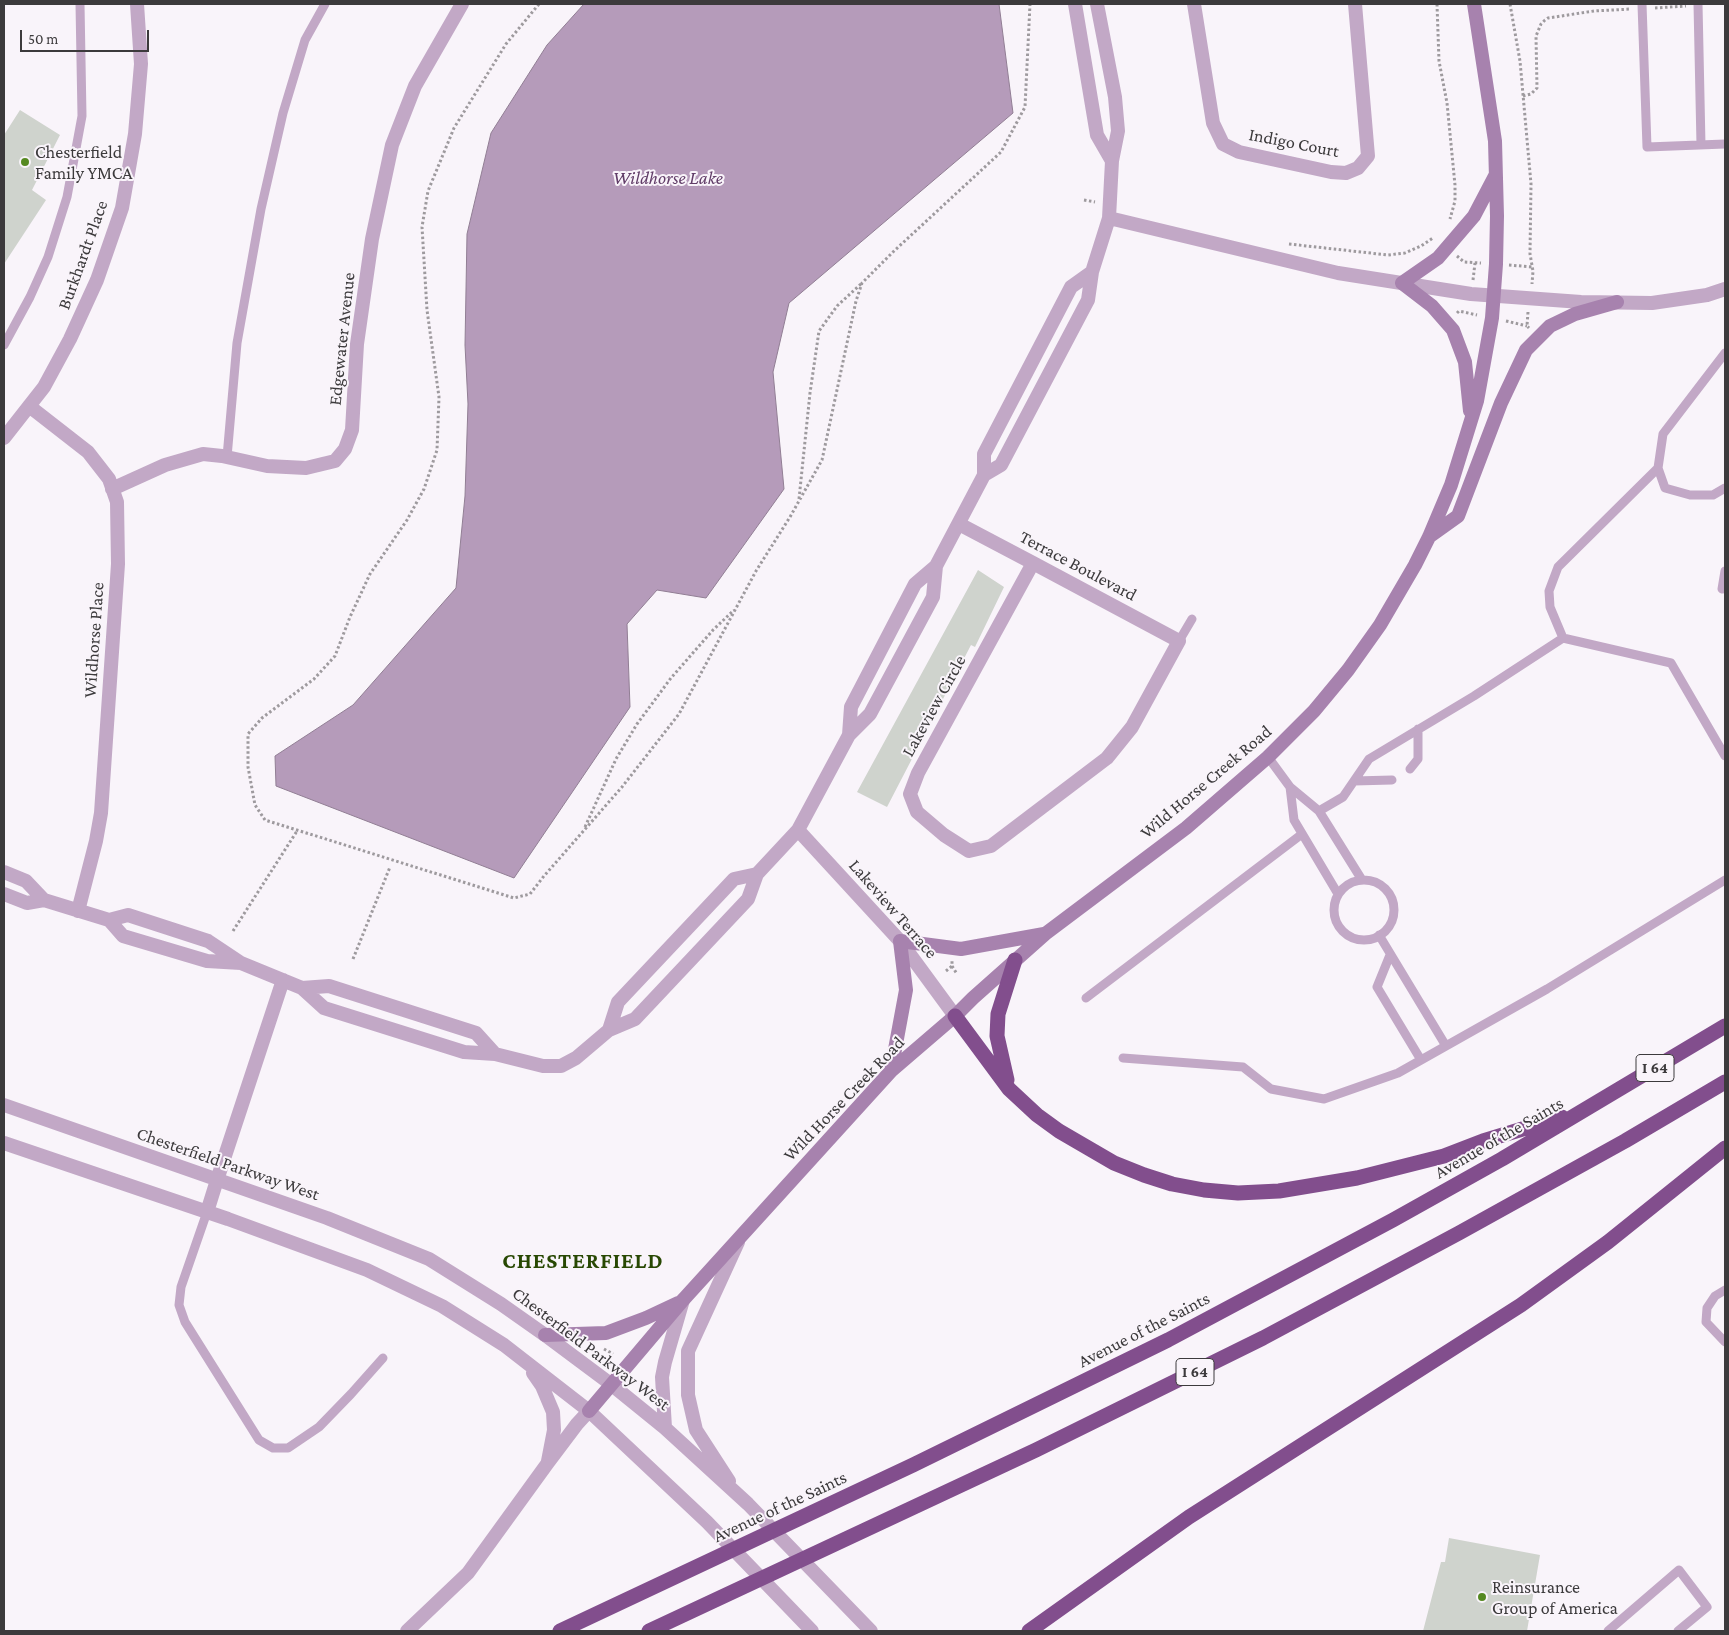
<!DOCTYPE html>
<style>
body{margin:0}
#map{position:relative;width:1729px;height:1635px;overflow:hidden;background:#f9f4fa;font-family:"Crimson Pro",serif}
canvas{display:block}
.frame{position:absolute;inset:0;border:5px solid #3c3a3c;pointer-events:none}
.scale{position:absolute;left:20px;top:30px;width:129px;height:22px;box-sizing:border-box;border:2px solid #3c3a3c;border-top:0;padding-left:6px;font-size:15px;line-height:18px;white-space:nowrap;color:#3c3a3c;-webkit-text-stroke:4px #f9f4fa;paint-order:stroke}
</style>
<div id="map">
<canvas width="1729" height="1635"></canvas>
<div class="frame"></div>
<div class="scale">50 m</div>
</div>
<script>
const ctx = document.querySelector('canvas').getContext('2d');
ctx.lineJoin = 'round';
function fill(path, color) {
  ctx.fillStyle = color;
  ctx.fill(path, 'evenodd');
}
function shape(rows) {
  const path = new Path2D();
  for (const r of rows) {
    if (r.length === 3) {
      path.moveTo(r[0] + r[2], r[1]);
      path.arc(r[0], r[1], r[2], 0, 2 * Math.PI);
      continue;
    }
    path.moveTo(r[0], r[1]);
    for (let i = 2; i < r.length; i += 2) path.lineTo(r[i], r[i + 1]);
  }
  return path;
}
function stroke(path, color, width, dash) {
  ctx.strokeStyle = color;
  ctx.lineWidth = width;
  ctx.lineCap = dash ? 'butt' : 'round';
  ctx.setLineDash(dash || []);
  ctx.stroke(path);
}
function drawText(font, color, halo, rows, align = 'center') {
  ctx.font = font + ' "Crimson Pro",serif';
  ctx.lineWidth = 4;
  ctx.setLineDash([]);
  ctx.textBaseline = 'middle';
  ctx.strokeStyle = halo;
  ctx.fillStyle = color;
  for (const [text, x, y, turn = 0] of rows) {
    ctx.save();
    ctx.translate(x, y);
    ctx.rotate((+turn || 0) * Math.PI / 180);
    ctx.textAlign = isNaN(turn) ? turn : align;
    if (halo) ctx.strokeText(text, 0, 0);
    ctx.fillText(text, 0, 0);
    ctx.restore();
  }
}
const water = shape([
 [584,4,999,4,1013,113,789,303,773,372,784,489,706,598,657,590,627,624,630,707,514,878,276,786,275,756,353,705,456,588,465,496,468,404,465,345,467,234,491,133,547,45,584,4]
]);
const building = shape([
 [20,110,60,135,32,190,46,200,4,264,4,135],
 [978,570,1004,587,975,647,971,645,887,807,857,792],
 [1449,1538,1540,1555,1527,1631,1423,1631,1441,1562,1445,1562]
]);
const path = shape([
 [539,4,506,44,454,128,428,191,422,227,427,310,439,397,437,450,424,489,407,520,370,574,350,617,335,656,314,679,262,718,248,734,248,767,255,805,265,820,514,898,530,894,544,876,622,787,679,714,756,571,790,517,822,460,856,301,862,283,894,251,1001,152,1025,107,1030,4],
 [1437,4,1439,61,1447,103,1455,185,1455,201,1450,219],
 [1510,4,1520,61,1531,184,1530,254,1533,271,1532,284],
 [1655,8,1686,6],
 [1523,96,1531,94,1537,88,1536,36,1541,24,1545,20,1548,18,1594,11,1631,9],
 [1084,200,1095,202],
 [1289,244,1388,255,1405,253,1421,246,1433,238],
 [1457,256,1464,262,1481,263],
 [1509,265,1532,267],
 [1473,280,1475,263],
 [1528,312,1527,326,1529,328],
 [1457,313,1459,311,1477,315],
 [1506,321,1527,326],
 [799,499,810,393,819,331,837,306,862,283],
 [585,827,616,759,637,724,671,678,713,630,734,610],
 [233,931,297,831],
 [353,959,390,867],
 [952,966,957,974],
 [946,971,952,966,952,961],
 [604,1349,613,1354]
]);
const service = shape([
 [1642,4,1647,147,1725,144],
 [1698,4,1701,145],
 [4,345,30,297,48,257,67,197,82,116,80,4],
 [1725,353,1663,434,1658,468,1665,488,1690,495,1713,495,1725,488],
 [227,457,237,343,261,209,283,113,305,40,325,4],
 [1658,468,1558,567,1549,591,1550,607,1563,638,1671,663,1725,756],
 [1722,589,1725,571],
 [1179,641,1192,619],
 [1268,757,1290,787,1319,811,1362,880],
 [1410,769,1418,759,1418,729],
 [1354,781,1392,780],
 [1290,787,1294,820,1338,894],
 [1319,811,1343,797,1369,759,1474,696,1563,638],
 [1364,910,30],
 [1379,935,1446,1046],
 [1390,955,1377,987,1421,1060],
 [1086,998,1302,834],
 [1123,1058,1243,1067,1271,1089,1324,1099,1398,1073,1547,989,1725,880],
 [207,1212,181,1287,179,1305,185,1322,259,1440,273,1448,288,1448,319,1427,351,1394,383,1358],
 [1725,1290,1715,1296,1707,1308,1706,1322,1725,1342],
 [1608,1631,1679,1570,1707,1607,1678,1631]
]);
const minor = shape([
 [1075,4,1097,135,1112,161,1118,131,1115,97,1097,4],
 [1194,4,1213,123,1223,144,1239,152,1331,172,1346,173,1358,168,1368,156,1355,4],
 [1109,218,1338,273,1471,294,1581,302,1652,303,1707,295,1725,289],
 [1092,272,1109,218,1112,161],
 [29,406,88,452,109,479,117,502,118,564,101,813,96,841,78,911],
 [4,438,44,387,70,339,97,280,122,208,135,134,141,64,137,4],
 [112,489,165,465,203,454,222,456,267,466,306,468,335,461,345,449,352,430,357,344,372,239,392,145,415,86,462,4],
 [959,524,1033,563,1179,641,1132,727,1107,758,991,846,969,851,944,835,917,812,910,794,918,773,1033,563],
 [936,566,984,475,984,454,1071,287,1092,272,1088,300,1001,465,984,475],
 [798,830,900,941,955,1016],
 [4,872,26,881,44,900,27,903,4,894],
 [757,874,798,830,849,735,870,714,933,597,936,566,915,584,851,707,849,735],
 [44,900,109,920,128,915,208,941,241,963,207,961,123,936,109,920],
 [241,963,302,988,324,1008,464,1052,495,1054,476,1033,329,986,302,988],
 [495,1054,543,1066,561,1066,576,1058,609,1030,635,1019,748,899,757,874,734,879,618,1002,609,1030],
 [217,1180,283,980]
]);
const tertiary = shape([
 [4,1105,327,1218,429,1259,501,1304,545,1335,612,1385,665,1428,748,1504,871,1631],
 [4,1143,228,1219,367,1270,442,1306,504,1345,589,1411,707,1522,812,1631],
 [207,1212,217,1180],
 [533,1373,542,1386,553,1412,554,1430,548,1461],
 [665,1428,662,1377,665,1362,683,1300],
 [729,1481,696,1430,688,1395,688,1351,738,1242],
 [407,1631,468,1573,547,1464,577,1424,589,1411]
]);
const secondary = shape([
 [1470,411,1465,362,1453,330,1432,306,1402,283,1438,258,1474,216,1495,176],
 [1430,536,1458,516,1501,403,1526,350,1550,326,1575,314,1617,302],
 [891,1071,906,990,900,941,961,949,1044,934],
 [545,1335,606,1333,646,1318,678,1303],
 [589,1411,683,1300,891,1071,955,1016,973,998,1045,934,1186,828,1268,757,1314,711,1348,670,1380,625,1415,565,1429,537,1451,485,1477,401,1492,318,1496,264,1497,216,1495,141,1474,4]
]);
const motorway = shape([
 [955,1016,1009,1089,1037,1115,1059,1131,1114,1163,1144,1175,1172,1184,1204,1190,1238,1193,1279,1191,1357,1178,1444,1156,1483,1141,1562,1117],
 [1007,1080,997,1036,998,1014,1015,960],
 [560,1631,913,1465,1168,1340,1393,1220,1502,1159,1725,1026],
 [649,1631,1036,1450,1263,1338,1459,1233,1625,1141,1725,1082],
 [1029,1631,1189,1517,1521,1305,1608,1242,1725,1148]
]);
const markers = [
 [25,162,5,"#558921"],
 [1482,1597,5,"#558921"]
];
const shields = [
 [1655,1068,38],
 [1195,1372,38]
];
const shieldNames = [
 ["I 64",1655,1068],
 ["I 64",1195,1372]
];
const streetNames = [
 ["Indigo Court",1294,143,11],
 ["Burkhardt Place",83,255,-70],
 ["Edgewater Avenue",342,339,-84],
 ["Terrace Boulevard",1078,566,28],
 ["Wildhorse Place",94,640,-86],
 ["Lakeview Circle",934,706,-61],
 ["Wild Horse Creek Road",1206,782,-40],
 ["Lakeview Terrace",893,909,49],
 ["Wild Horse Creek Road",844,1099,-46],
 ["Avenue of the Saints",1499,1138,-30],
 ["Chesterfield Parkway West",228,1164,19],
 ["Avenue of the Saints",1144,1330,-27],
 ["Chesterfield Parkway West",591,1349,37],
 ["Avenue of the Saints",780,1507,-25]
];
const poiNames = [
 ["Chesterfield",35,152],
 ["Family YMCA",35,173],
 ["Reinsurance",1492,1587],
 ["Group of America",1492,1608]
];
const waterNames = [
 ["Wildhorse Lake",668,178]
];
const districtNames = [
 ["CHESTERFIELD",583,1261]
];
fill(water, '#b59bba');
stroke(water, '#917e94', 1);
fill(building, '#cfd3cd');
stroke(path, '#9e9a9e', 3, [2.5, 2.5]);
stroke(service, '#c2a8c6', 9);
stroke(minor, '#c2a8c6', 14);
stroke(tertiary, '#c2a8c6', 14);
stroke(secondary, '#a782ae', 14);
stroke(motorway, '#824e8d', 15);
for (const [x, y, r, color] of markers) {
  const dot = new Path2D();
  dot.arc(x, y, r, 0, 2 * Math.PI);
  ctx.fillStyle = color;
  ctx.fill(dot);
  stroke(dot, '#f9f4fa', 2);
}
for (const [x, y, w] of shields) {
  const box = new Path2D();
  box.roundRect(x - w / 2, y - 13.5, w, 27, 4);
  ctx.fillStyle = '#f9f4fa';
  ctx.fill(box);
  stroke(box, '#3c3a3c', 1);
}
drawText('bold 16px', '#3c3a3c', null, shieldNames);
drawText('18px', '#3c3a3c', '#f9f4fa', streetNames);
drawText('18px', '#3c3a3c', '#f9f4fa', poiNames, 'left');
drawText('italic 19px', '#613d68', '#f9f4fa', waterNames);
ctx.letterSpacing = '1px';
drawText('bold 22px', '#284803', '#f9f4fa', districtNames);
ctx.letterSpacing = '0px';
</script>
